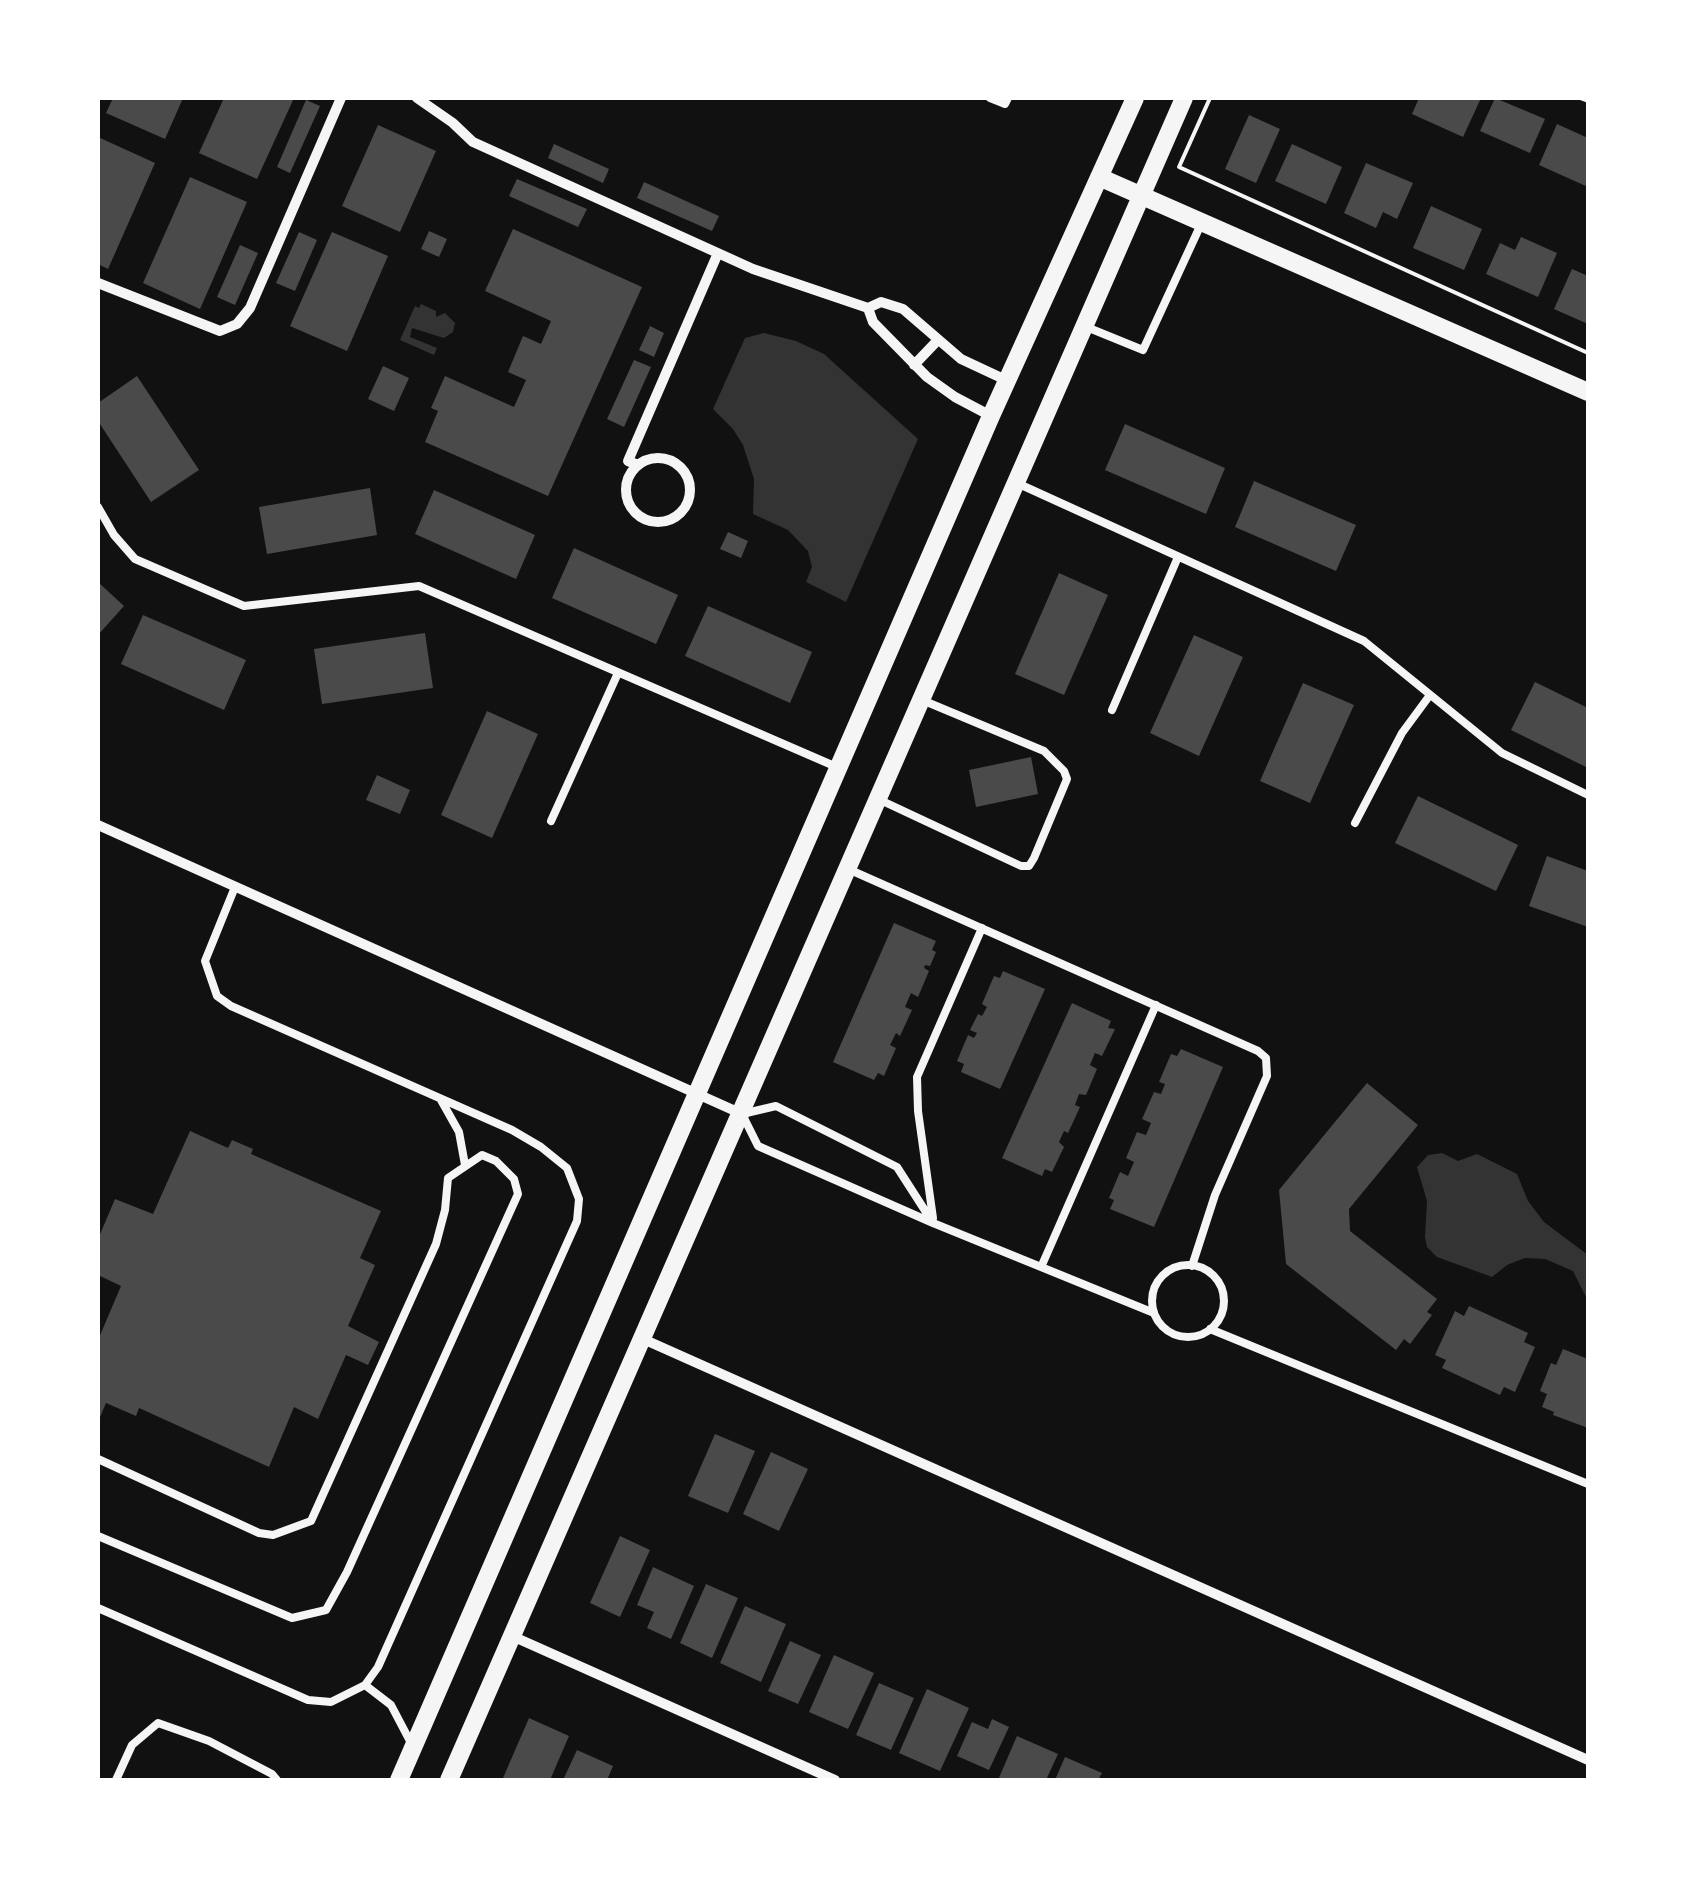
<!DOCTYPE html>
<style>
body{margin:0}
#map{position:relative;width:1686px;height:1878px;overflow:hidden;background:#111;font-family:"Sofia Sans Condensed",sans-serif}
canvas{display:block}
.frame{position:absolute;inset:0;border:100px solid #fff;pointer-events:none}
</style>
<div id="map">
<canvas width="1686" height="1878"></canvas>
<div class="frame"></div>
</div>
<script>
const ctx = document.querySelector('canvas').getContext('2d');
ctx.lineJoin = 'round';
function fill(path, color) {
  ctx.fillStyle = color;
  ctx.fill(path, 'evenodd');
}
function shape(rows) {
  const path = new Path2D();
  for (const r of rows) {
    if (r.length === 3) {
      path.moveTo(r[0] + r[2], r[1]);
      path.arc(r[0], r[1], r[2], 0, 2 * Math.PI);
      continue;
    }
    path.moveTo(r[0], r[1]);
    for (let i = 2; i < r.length; i += 2) path.lineTo(r[i], r[i + 1]);
  }
  return path;
}
function stroke(path, color, width, dash) {
  ctx.strokeStyle = color;
  ctx.lineWidth = width;
  ctx.lineCap = dash ? 'butt' : 'round';
  ctx.setLineDash(dash || []);
  ctx.stroke(path);
}
const water = shape([
 [421,304,436,311,436,317,445,313,455,323,453,332,444,338,412,328,410,337,437,348,434,355,400,340,415,306,419,308],
 [764,333,796,341,824,354,918,439,846,602,806,582,812,567,808,551,788,530,753,514,754,479,743,445,733,429,713,409,745,338],
 [1442,1153,1458,1161,1477,1154,1517,1174,1528,1201,1544,1222,1588,1255,1588,1301,1573,1271,1545,1259,1525,1258,1507,1265,1492,1277,1437,1257,1427,1247,1425,1237,1427,1201,1417,1167,1428,1155]
]);
const building = shape([
 [113,98,183,98,165,139,106,113],
 [224,98,294,98,257,179,199,153],
 [1419,98,1481,98,1463,137,1412,114],
 [1495,98,1545,119,1530,153,1480,131],
 [306,100,320,106,290,173,277,167],
 [1249,115,1280,129,1256,183,1225,169],
 [1557,124,1588,138,1588,187,1539,165],
 [378,125,436,151,400,232,342,206],
 [98,137,155,163,108,269,98,264],
 [554,144,609,169,603,183,548,158],
 [1292,144,1342,167,1326,204,1275,181],
 [1366,163,1413,183,1397,219,1383,212,1376,228,1344,213],
 [190,177,247,202,200,309,143,283],
 [517,179,587,209,578,227,509,196],
 [644,182,719,216,712,231,637,198],
 [1431,206,1482,229,1464,270,1413,248],
 [513,229,642,287,548,496,425,442,438,411,431,408,445,376,514,407,526,380,508,372,523,336,541,344,551,321,485,291],
 [429,231,447,239,439,257,421,249],
 [299,232,317,240,295,291,276,283],
 [332,232,388,256,347,351,290,326],
 [1521,237,1557,253,1538,297,1486,274,1500,243,1515,250],
 [240,245,258,253,235,305,217,297],
 [1572,269,1588,276,1588,324,1554,309],
 [650,326,664,333,654,357,639,350],
 [634,360,651,367,624,427,607,419],
 [383,366,409,378,394,411,368,399],
 [137,376,199,470,151,502,98,421,98,403],
 [1125,424,1225,468,1206,514,1105,470],
 [1254,481,1356,525,1336,571,1235,527],
 [370,488,377,535,267,554,259,507],
 [434,490,535,535,516,579,415,534],
 [728,532,748,541,741,558,720,549],
 [574,548,678,595,656,644,552,598],
 [1059,573,1108,595,1064,695,1015,674],
 [98,582,124,606,98,635],
 [708,606,812,652,790,703,685,656],
 [143,615,246,660,224,710,121,664],
 [425,633,433,688,322,704,314,649],
 [1194,635,1243,657,1199,756,1150,733],
 [1535,682,1588,708,1588,768,1511,730],
 [1303,683,1354,705,1310,803,1260,781],
 [487,711,538,734,492,838,441,815],
 [1031,757,1038,794,976,807,969,770],
 [377,775,410,790,400,814,366,800],
 [1418,796,1518,845,1496,891,1395,843],
 [1547,856,1588,871,1588,927,1529,906],
 [894,923,936,941,932,950,936,952,930,966,925,965,924,968,929,971,918,997,911,993,905,1007,912,1010,900,1036,896,1033,890,1045,896,1048,884,1076,878,1073,874,1080,833,1062],
 [1003,971,1045,989,1000,1089,961,1072,964,1064,957,1061,968,1035,974,1038,977,1033,970,1030,978,1014,982,1016,987,1007,982,1004,994,976,1000,978],
 [1072,1003,1111,1021,1108,1028,1115,1029,1102,1056,1095,1053,1090,1065,1097,1069,1086,1095,1079,1094,1075,1105,1080,1107,1068,1133,1064,1131,1059,1142,1064,1147,1052,1172,1045,1169,1042,1176,1002,1158],
 [1181,1049,1223,1067,1154,1227,1110,1209,1114,1200,1109,1198,1120,1172,1128,1176,1134,1162,1126,1158,1137,1132,1146,1135,1151,1123,1142,1119,1154,1092,1161,1094,1165,1084,1159,1082,1171,1054,1177,1056],
 [1367,1083,1418,1125,1349,1209,1350,1231,1437,1299,1427,1312,1432,1315,1410,1344,1404,1339,1396,1350,1286,1264,1279,1190],
 [190,1131,228,1148,232,1140,253,1149,251,1154,381,1211,360,1258,375,1265,348,1326,379,1342,368,1365,346,1355,318,1419,294,1407,269,1467,139,1408,136,1416,106,1403,98,1422,98,1340,121,1286,98,1275,98,1239,115,1199,153,1214],
 [1469,1306,1528,1333,1524,1342,1535,1347,1515,1392,1504,1387,1500,1395,1442,1368,1446,1360,1435,1355,1455,1311,1464,1316],
 [1563,1349,1588,1359,1588,1428,1553,1415,1554,1412,1542,1407,1547,1394,1540,1391,1551,1363,1556,1365],
 [715,1434,755,1451,728,1513,688,1496],
 [771,1452,808,1469,779,1531,743,1514],
 [620,1536,650,1550,620,1617,590,1603],
 [653,1567,694,1586,671,1639,647,1628,654,1612,637,1605],
 [706,1584,738,1598,712,1658,680,1643],
 [745,1606,786,1624,761,1682,720,1663],
 [790,1641,821,1655,798,1704,768,1691],
 [834,1655,874,1673,848,1729,809,1712],
 [879,1683,914,1698,891,1750,856,1735],
 [927,1689,969,1708,940,1771,899,1753],
 [529,1718,569,1736,550,1780,503,1778],
 [992,1719,1009,1727,989,1770,957,1756,972,1722,988,1729],
 [1017,1736,1058,1754,1046,1780,998,1780],
 [577,1750,613,1766,607,1780,563,1780],
 [1065,1757,1102,1773,1098,1780,1055,1780]
]);
const path = shape([
 [1210,98,1179,167,1588,353],
 [1580,98,1588,101]
]);
const service = shape([
 [990,98,1005,104,1008,98],
 [1084,326,1143,350,1202,222],
 [1019,484,1364,641,1502,753,1588,795],
 [98,507,114,535,135,559,244,606,419,586,839,768],
 [1112,710,1178,557],
 [878,799,1021,866,1029,866,1034,858,1067,779,1064,771,1044,751,922,700],
 [551,821,618,673],
 [1355,823,1402,733,1430,695],
 [848,869,1258,1051,1266,1058,1267,1076,1215,1195,1192,1266],
 [441,1100,459,1132,465,1165],
 [933,1218,918,1111,917,1077,982,928],
 [933,1223,897,1167,776,1106,742,1114,758,1146,933,1223,1154,1313],
 [1042,1265,1156,1005],
 [1188,1301,36],
 [1210,1329,1588,1484],
 [98,1459,259,1533,273,1535,311,1521,436,1244,445,1210,448,1178,482,1155,496,1161,514,1179,518,1194,347,1572,326,1610,292,1618,98,1536],
 [98,1608,308,1700,331,1702,365,1685,378,1667,577,1221,579,1199,567,1168,541,1147,512,1130,231,1006,217,996,205,961,235,887],
 [365,1685,391,1705,411,1743],
 [116,1780,132,1745,158,1723,209,1741,272,1774,277,1780]
]);
const minor = shape([
 [417,98,453,123,473,142,753,269,868,308,881,302,903,309,961,359,1008,381],
 [98,283,220,331,237,324,250,308,341,98],
 [868,308,873,322,927,377,955,397,991,416],
 [914,365,937,341],
 [658,490,32],
 [638,465,628,461,718,253],
 [98,825,742,1114],
 [643,1339,1588,1760],
 [512,1636,835,1780]
]);
const tertiary = shape([
 [1099,177,1588,392],
 [399,1780,991,416,1135,98],
 [449,1780,1184,98]
]);
fill(water, '#333');
fill(building, '#4a4a4a');
stroke(path, '#f5f5f5', 4);
stroke(service, '#f5f5f5', 8);
stroke(minor, '#f5f5f5', 10);
stroke(tertiary, '#f5f5f5', 18);
</script>
